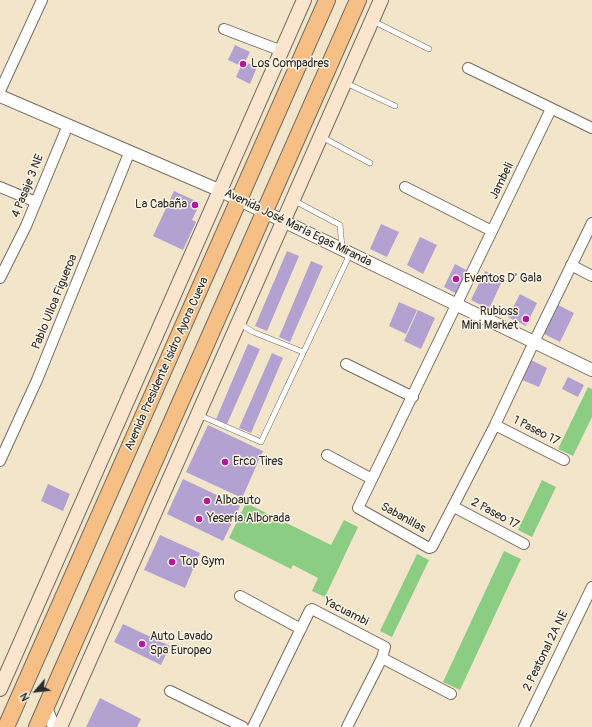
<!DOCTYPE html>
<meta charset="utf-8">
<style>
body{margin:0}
#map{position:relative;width:592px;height:727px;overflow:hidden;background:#f3e5ca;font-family:Pangolin,sans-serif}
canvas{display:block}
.north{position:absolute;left:16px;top:671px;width:40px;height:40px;-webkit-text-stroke:3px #fcf5e5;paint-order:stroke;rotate:242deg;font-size:11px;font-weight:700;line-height:16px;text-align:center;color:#2b2b2b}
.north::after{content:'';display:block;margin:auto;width:14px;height:18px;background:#2b2b2b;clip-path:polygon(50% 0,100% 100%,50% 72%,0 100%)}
</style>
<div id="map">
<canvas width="592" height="727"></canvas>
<div class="north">N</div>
</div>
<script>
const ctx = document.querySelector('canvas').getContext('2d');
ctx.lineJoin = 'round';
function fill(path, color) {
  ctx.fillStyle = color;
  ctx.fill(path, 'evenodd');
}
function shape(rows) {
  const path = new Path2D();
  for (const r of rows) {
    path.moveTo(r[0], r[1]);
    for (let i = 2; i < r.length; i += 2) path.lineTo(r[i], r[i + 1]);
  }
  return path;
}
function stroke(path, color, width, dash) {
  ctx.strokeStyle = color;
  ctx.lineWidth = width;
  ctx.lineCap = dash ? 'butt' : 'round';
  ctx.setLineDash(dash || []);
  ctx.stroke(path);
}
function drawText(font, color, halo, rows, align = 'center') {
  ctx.font = font + ' Pangolin,sans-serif';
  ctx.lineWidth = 3;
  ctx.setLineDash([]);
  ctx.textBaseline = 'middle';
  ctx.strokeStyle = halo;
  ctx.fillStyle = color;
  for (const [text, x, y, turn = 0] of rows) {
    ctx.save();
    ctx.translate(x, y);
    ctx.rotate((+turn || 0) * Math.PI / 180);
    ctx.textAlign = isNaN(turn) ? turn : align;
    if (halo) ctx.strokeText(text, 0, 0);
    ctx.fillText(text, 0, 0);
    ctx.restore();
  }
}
const green = shape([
 [588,387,592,389,592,417,573,456,558,449],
 [542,480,556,487,532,537,518,530],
 [246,503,331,545,344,520,358,527,325,597,312,591,318,578,293,565,291,569,229,538],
 [504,551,521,559,460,690,443,682],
 [417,554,429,560,392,637,380,631]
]);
const building = shape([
 [235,45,250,52,245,62,257,67,250,84,236,77,241,66,228,60],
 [174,191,200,203,192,220,196,222,183,250,153,236],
 [381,224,399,232,387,257,370,249],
 [420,237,437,245,423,274,407,265],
 [287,251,299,256,267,331,255,326],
 [311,261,323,266,290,342,279,337],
 [455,264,468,271,457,294,444,287],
 [485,271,503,279,489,309,471,300],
 [520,294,537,303,526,326,508,317],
 [399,302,417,310,406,334,389,326],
 [556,304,574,313,560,342,542,333],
 [418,310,435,318,421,349,404,341],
 [248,344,260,349,227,424,216,419],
 [272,353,283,358,251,433,239,428],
 [529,359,547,368,539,387,520,379],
 [568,377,584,385,578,397,562,389],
 [208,425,263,451,242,498,186,472],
 [183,479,240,506,223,541,167,514],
 [48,484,70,494,63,511,41,501],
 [160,535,200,553,185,588,144,570],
 [123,624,170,646,161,665,114,642],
 [100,698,141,719,137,727,86,727]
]);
const service = shape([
 [373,21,429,49],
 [346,83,395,106],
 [322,137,370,163],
 [293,200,340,225,342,248],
 [240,324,253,332,303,352],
 [199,415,261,442,350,254]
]);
const minor = shape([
 [224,29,282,51],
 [468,68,592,128],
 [0,91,42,0],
 [551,109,358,508,429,548,432,547,495,425,534,342,592,223],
 [0,187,36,202],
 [405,187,492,231],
 [571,265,592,276],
 [0,278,26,226,68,125],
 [346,364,413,397],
 [495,425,564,460],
 [327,455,372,479],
 [0,461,37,380,130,151],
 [454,507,524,544],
 [240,596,301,629],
 [382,658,451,694],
 [170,691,243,727],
 [253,727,310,610,312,609,385,647,382,658,347,727],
 [524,727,592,587]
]);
const tertiary = shape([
 [0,96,221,191,592,370],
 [46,708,54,727]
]);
const secondary = shape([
 [0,689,304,0],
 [60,727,381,0]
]);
const primary = shape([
 [6,727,327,0],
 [37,727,358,0]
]);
const markers = [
 [243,64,4,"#b5179e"],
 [195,205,4,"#b5179e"],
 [456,279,4,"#b5179e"],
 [526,319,4,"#b5179e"],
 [225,462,4,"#b5179e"],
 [207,501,4,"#b5179e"],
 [199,519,4,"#b5179e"],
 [172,562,4,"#b5179e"],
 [142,644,4,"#b5179e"]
];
const poiNames = [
 ["Los Compadres",251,64],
 ["La Cabaña",187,205,"right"],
 ["Eventos D' Gala",464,279],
 ["Rubioss",518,312,"right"],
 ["Mini Market",518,326,"right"],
 ["Erco Tires",233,462],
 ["Alboauto",215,501],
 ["Yesería Alborada",207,519],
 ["Top Gym",180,562],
 ["Auto Lavado",150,637],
 ["Spa Europeo",150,651]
];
const streetNames = [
 ["Jambeli",502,181,-64],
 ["4 Pasaje 3 NE",28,186,-68],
 ["Avenida José María Egas Miranda",298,228,26],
 ["Pablo Ulloa Figueroa",55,302,-68],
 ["Avenida Presidente Isidro Ayora Cueva",167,364,-66],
 ["1 Paseo 17",536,431,27],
 ["2 Paseo 17",495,514,28],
 ["Sabanillas",403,518,29],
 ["Yacuambi",346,612,27],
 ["2 Peatonal 2A NE",546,651,-64]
];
fill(green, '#8ccd84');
fill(building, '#b3a1d1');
stroke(service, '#716c63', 6);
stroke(minor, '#716c63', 12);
stroke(tertiary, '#716c63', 14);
stroke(secondary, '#716c63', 16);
stroke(primary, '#716c63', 18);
stroke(service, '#fff', 5);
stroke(minor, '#fff', 10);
stroke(tertiary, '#fff', 12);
stroke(secondary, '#fbe5cf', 14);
stroke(primary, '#f5bf86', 16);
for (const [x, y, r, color] of markers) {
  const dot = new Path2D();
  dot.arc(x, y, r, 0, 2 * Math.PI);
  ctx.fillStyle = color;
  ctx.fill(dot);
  stroke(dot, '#fcf5e5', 1.5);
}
drawText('12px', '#2b2b2b', '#fcf5e5', poiNames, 'left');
drawText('12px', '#2b2b2b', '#fcf5e5', streetNames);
</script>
